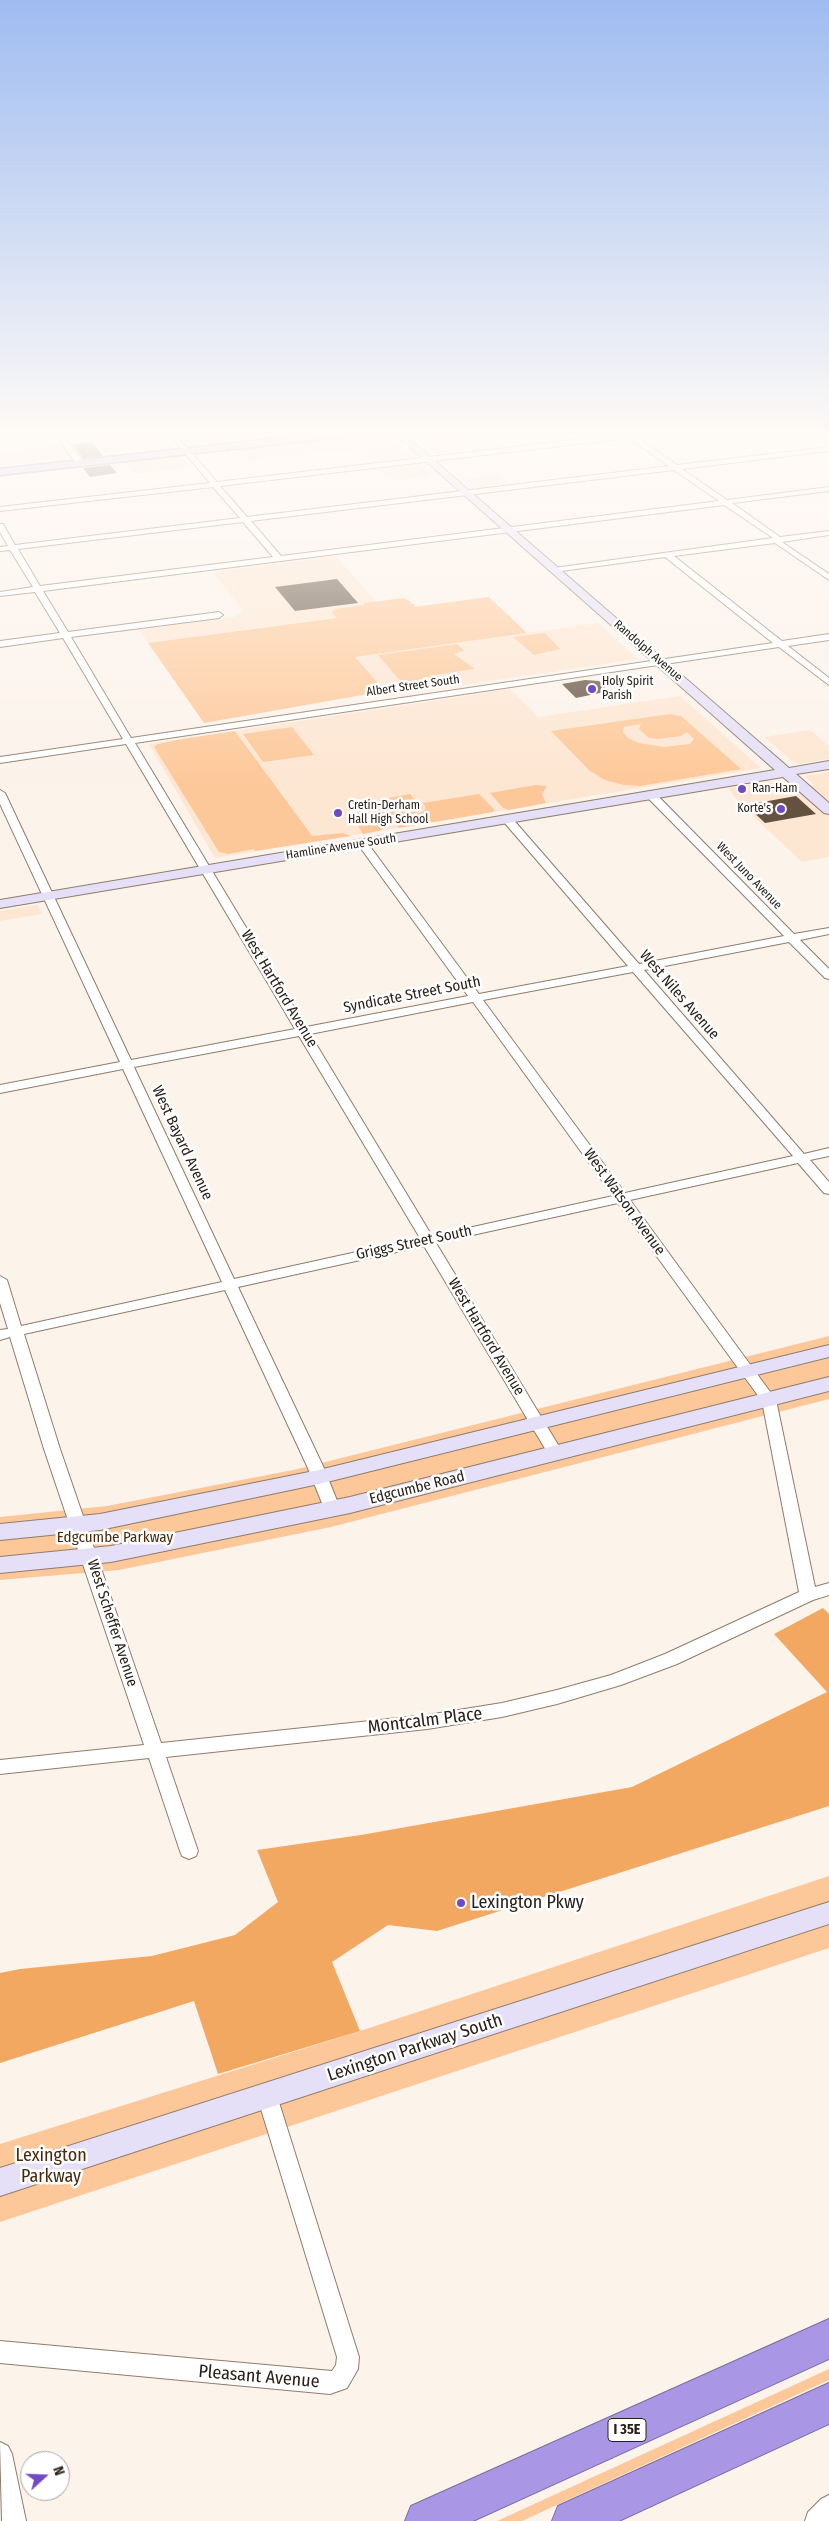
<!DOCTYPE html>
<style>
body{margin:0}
#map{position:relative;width:829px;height:2521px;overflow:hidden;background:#fcf3eb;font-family:"Fira Sans Condensed",sans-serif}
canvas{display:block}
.north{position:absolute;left:20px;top:2451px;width:50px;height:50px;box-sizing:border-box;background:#fff;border:1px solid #a9a6a3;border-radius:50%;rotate:70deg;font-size:14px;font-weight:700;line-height:20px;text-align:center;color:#292019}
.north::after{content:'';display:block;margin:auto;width:18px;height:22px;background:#724bc4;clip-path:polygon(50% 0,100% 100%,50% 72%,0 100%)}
</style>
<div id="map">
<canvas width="829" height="2521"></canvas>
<div class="north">N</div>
</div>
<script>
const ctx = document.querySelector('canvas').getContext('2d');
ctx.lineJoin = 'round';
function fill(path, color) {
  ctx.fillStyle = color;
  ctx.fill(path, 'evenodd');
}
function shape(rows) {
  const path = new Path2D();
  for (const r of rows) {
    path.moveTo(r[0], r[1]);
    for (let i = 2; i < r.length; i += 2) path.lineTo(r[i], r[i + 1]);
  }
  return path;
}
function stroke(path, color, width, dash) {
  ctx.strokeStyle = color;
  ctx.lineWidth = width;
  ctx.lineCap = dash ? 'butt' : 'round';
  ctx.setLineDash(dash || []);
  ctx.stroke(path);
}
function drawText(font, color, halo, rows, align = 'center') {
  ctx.font = font + ' "Fira Sans Condensed",sans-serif';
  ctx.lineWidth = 5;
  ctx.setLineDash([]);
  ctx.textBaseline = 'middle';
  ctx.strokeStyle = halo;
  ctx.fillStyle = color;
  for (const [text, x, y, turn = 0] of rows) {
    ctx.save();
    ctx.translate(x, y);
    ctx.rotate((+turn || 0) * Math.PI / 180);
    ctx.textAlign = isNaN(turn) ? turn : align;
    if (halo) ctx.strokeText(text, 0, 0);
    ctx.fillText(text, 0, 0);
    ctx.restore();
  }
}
const built = shape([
 [162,434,172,446,0,465,0,452],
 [372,434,386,434,433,476,391,481,358,449,247,461,236,449],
 [413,434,492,434,461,437,466,443,458,444,466,451,437,455],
 [181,455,191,467,134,474,125,462],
 [499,475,510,483,475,488,465,479],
 [336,556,384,611,148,643,139,630,234,617,243,611,213,572],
 [598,623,638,659,389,696,354,657],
 [510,689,538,717,680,696,761,768,215,858,149,744],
 [810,730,829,746,829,759,796,764,764,737],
 [829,772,829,857,802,862,740,804,728,788,778,780,789,789,814,785,805,776],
 [38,905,42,914,0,921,0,911]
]);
const green = shape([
 [489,597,527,633,355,657,385,691,204,723,148,643,336,618,332,612,335,609,364,605,364,603,404,598,415,605,413,607],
 [545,633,560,649,534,655,513,637],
 [458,644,464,651,454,654,475,669,434,675,415,684,418,689,408,690,378,655],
 [670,714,681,716,741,769,640,786,624,785,605,780,590,771,551,731],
 [641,724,639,729,649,738,658,739,681,736,687,732,694,739,690,744,663,747,639,743,628,738,623,732,624,727],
 [292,727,314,755,263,762,243,734],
 [235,731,312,836,343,833,351,836,255,851,254,849,228,854,219,852,154,747,158,744,182,739],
 [535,785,547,786,542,794,546,803,509,810,503,808,490,793],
 [410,794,417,802,382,806,390,804,388,801,391,801,389,798],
 [479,794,494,809,493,812,399,828,397,825,400,821,424,811,426,808,423,803],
 [418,804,423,807,422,810,396,821,394,822,384,809],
 [381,809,392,823,379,831,363,834,358,826,365,824,357,813],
 [829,1336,829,1399,331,1527,119,1570,0,1580,0,1517,107,1506,293,1470],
 [829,1876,829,1948,0,2222,0,2144,360,2031],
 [829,2369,829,2380,522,2521,497,2521]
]);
const forest = shape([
 [823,1608,829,1614,829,1806,437,1931,388,1925,332,1962,360,2031,218,2074,194,2001,0,2063,0,1973,20,1969,152,1956,235,1935,278,1902,257,1850,361,1835,632,1787,827,1692,774,1634]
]);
const building = shape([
 [92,442,103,456,83,458,73,445],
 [110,465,117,473,90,477,83,468],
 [337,579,358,603,295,611,275,587],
 [585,680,599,681,609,691,576,698,562,684],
 [796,796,816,814,765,823,746,805]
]);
const street = shape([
 [55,434,61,434,82,460,81,462,75,462,55,434],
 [169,434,175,434,217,482,624,434,651,434,637,437,677,465,829,447,829,451,682,469,727,500,829,487,829,491,732,503,780,537,829,531,829,535,782,542,829,574,829,580,775,543,674,556,782,641,829,634,829,640,788,646,829,678,829,685,779,647,135,743,306,1027,468,996,357,843,362,840,366,841,479,994,628,966,503,821,503,817,507,816,511,817,639,964,784,936,647,797,647,793,651,792,655,793,794,934,829,928,829,934,800,940,829,969,829,979,825,978,789,942,644,970,804,1154,829,1148,829,1156,810,1160,829,1182,829,1194,824,1193,798,1163,630,1200,776,1400,815,1587,829,1583,829,1595,813,1600,677,1664,621,1685,557,1704,502,1717,427,1729,166,1757,198,1851,196,1856,189,1859,182,1856,180,1851,149,1758,0,1774,0,1760,144,1745,44,1449,10,1337,0,1340,0,1330,8,1329,0,1303,0,1276,7,1280,21,1326,222,1282,123,1069,0,1093,0,1085,120,1062,0,804,0,790,5,793,131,1060,295,1029,126,744,0,763,0,757,123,739,63,638,0,647,0,641,60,633,35,592,0,596,0,592,33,587,10,550,0,551,0,547,8,546,0,532,0,524,3,524,15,545,240,518,213,487,0,511,0,507,210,483,169,434],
 [629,438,669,466,247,517,220,486,629,438],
 [674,470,719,501,281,556,251,521,674,470],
 [724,505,773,538,554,568,550,570,554,572,665,557,773,643,131,738,71,637,219,618,223,615,219,612,68,632,43,591,724,505],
 [243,522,273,557,40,586,18,549,243,522],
 [633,972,793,1156,625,1193,483,1000,633,972],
 [473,1002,613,1196,432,1236,310,1034,473,1002],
 [299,1036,420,1238,234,1279,134,1067,299,1036],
 [618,1203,762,1401,799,1592,665,1654,611,1675,557,1690,502,1703,427,1715,161,1743,60,1449,24,1334,225,1290,307,1466,324,1508,326,1512,332,1514,338,1512,340,1508,323,1466,238,1287,424,1246,550,1457,555,1458,560,1457,563,1453,436,1243,618,1203],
 [282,434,289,434,291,436,288,438,282,434],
 [267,2086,274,2089,277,2096,359,2357,358,2369,347,2388,330,2394,0,2363,0,2341,332,2371,336,2365,337,2357,257,2096,260,2089,267,2086],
 [0,2442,8,2446,12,2454,26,2521,2,2521,0,2442],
 [829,2495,829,2521,805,2521,808,2512,821,2499,829,2495]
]);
const secondary = shape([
 [395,434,404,434,789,768,829,761,829,769,796,774,829,803,829,814,824,813,783,777,0,908,0,900,775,770,395,434],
 [829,1345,829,1357,319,1484,100,1530,0,1540,0,1524,100,1514,319,1470,829,1345],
 [829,1377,829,1391,350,1513,111,1562,0,1573,0,1557,111,1546,350,1497,829,1377],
 [829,1902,829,1924,0,2196,0,2168,829,1902]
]);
const primary = shape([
 [316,434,347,434,342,437,0,475,0,469,316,434]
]);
const highway = shape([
 [829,2319,829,2359,473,2521,405,2521,411,2506,829,2319],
 [829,2383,829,2424,619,2521,552,2521,558,2506,829,2383]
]);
const markers = [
 [592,689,5,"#724bc4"],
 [742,789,5,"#724bc4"],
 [781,809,5,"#724bc4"],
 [338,813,5,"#724bc4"],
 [461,1903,5,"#724bc4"]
];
const farStreetnames = [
 ["Randolph Avenue",648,651,41],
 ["Albert Street South",413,686,-8],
 ["Hamline Avenue South",341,847,-9],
 ["West Juno Avenue",749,876,46]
];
const farPoinames = [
 ["Holy Spirit",602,682],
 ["Parish",602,696],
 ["Ran-Ham",752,789],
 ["Cretin-Derham",348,806],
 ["Hall High School",348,820],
 ["Korte's",771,809,"right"]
];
const shields = [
 [627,2430,38]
];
const shieldNames = [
 ["I 35E",627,2430]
];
const streetNames = [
 ["West Hartford Avenue",279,989,59],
 ["Syndicate Street South",412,995,-11],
 ["West Niles Avenue",679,995,49],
 ["West Bayard Avenue",182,1143,65],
 ["West Watson Avenue",624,1202,54],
 ["Griggs Street South",414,1243,-12],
 ["West Hartford Avenue",486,1337,59],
 ["Edgcumbe Road",417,1488,-14],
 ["West Scheffer Avenue",112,1623,72]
];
const parkNames = [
 ["Edgcumbe Parkway",115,1538]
];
const nearStreetnames = [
 ["Montcalm Place",425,1721,-7],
 ["Lexington Parkway South",415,2048,-18],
 ["Pleasant Avenue",259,2377,5]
];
const nearPoinames = [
 ["Lexington Pkwy",471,1903]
];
const nearParknames = [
 ["Lexington",51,2156],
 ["Parkway",51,2177]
];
fill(built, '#fde6d2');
fill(green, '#fdc899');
fill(forest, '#f3a861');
fill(building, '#645241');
stroke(street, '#907c6a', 2);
stroke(secondary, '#907c6a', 2);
stroke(primary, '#7c6d9e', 3);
stroke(highway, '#7c6d9e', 2);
fill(street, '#fff');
fill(secondary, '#e5e0f7');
fill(primary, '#cbc1ef');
fill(highway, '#a997e5');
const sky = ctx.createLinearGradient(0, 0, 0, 787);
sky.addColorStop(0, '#9fbcf0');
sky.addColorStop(0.55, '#fefaf6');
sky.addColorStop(1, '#fefaf600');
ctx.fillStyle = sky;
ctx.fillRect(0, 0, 829, 787);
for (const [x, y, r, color] of markers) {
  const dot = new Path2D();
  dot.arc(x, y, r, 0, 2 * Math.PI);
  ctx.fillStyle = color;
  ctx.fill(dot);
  stroke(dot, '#fff', 2);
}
drawText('12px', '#292019', '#fff', farStreetnames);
drawText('12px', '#292019', '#fff', farPoinames, 'left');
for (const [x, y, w] of shields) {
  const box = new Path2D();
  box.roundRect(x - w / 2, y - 11.5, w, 23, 4);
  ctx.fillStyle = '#fff';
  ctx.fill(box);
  stroke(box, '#292019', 1);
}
drawText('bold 14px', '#292019', null, shieldNames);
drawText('15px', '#292019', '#fff', streetNames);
drawText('15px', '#482a0b', '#fff', parkNames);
drawText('18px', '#292019', '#fff', nearStreetnames);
drawText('18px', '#292019', '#fff', nearPoinames, 'left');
drawText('18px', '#482a0b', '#fff', nearParknames);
</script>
